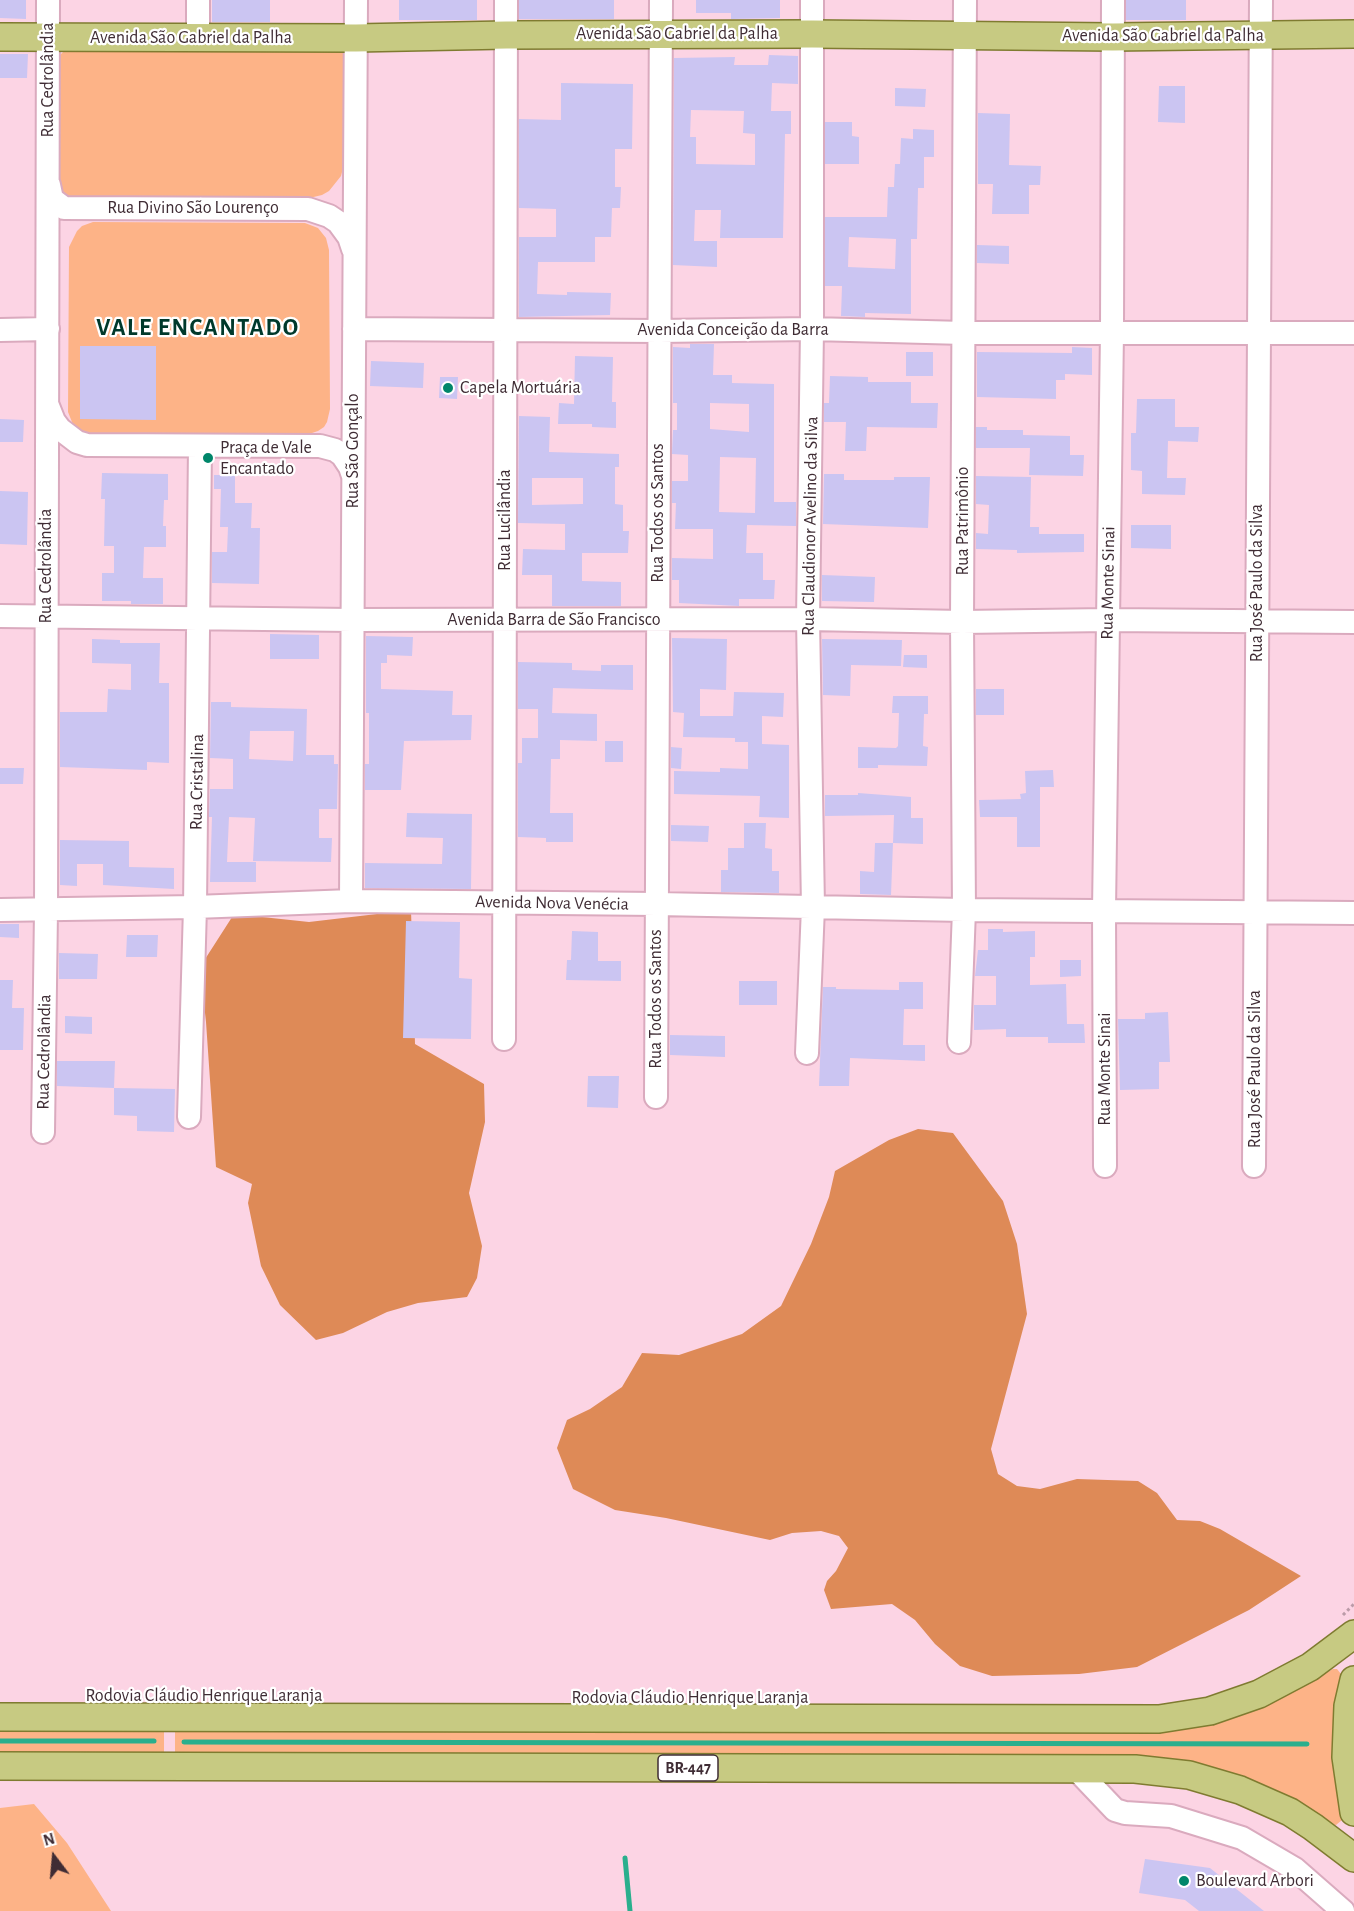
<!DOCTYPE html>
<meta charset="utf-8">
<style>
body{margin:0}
#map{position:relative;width:1354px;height:1911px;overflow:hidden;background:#fcd4e4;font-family:"Alegreya Sans",sans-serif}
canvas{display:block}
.north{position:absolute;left:24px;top:1827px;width:60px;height:60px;-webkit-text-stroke:4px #fff;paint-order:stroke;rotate:344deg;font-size:16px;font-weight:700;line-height:24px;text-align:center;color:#3f2c34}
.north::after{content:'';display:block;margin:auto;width:21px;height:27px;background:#3f2c34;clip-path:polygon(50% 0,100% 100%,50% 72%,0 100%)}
</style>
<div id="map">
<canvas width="1354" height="1911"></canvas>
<div class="north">N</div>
</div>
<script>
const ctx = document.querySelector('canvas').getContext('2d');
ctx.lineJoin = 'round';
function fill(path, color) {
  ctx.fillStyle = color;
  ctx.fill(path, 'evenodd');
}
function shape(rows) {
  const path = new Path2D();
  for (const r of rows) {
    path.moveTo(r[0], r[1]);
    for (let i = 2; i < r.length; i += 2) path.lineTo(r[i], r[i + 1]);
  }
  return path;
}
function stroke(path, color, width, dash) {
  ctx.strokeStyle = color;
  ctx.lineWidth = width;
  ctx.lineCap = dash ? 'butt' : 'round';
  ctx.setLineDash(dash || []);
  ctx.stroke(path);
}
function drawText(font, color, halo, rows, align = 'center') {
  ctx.font = font + ' "Alegreya Sans",sans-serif';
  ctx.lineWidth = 4.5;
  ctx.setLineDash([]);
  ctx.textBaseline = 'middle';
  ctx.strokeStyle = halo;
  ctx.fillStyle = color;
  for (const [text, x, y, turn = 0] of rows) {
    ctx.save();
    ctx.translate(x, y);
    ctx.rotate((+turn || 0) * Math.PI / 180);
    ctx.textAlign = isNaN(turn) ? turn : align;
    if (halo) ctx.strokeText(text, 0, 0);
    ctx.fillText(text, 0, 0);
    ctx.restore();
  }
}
const green = shape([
 [64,51,345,51,347,54,343,168,341,176,329,191,322,195,305,199,64,196,58,189,59,56],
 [93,222,305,223,318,228,326,238,329,250,330,409,327,422,324,427,318,431,306,435,88,434,74,427,68,412,69,247,77,231,82,226],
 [1333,1669,1337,1669,1341,1674,1334,1723,1333,1745,1343,1816,1342,1820,1336,1825,1329,1824,1255,1782,175,1756,175,1728,1269,1703],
 [0,1727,164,1728,164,1756,0,1755],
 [34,1804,67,1843,111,1911,0,1911,0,1808]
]);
const forest = shape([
 [411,910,415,1044,484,1084,485,1122,469,1193,482,1246,477,1278,467,1297,418,1303,387,1312,343,1333,316,1340,280,1305,261,1266,248,1203,252,1184,216,1167,206,1022,200,967,234,914,309,922],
 [918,1129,953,1133,1003,1201,1017,1244,1027,1314,991,1449,998,1474,1017,1486,1040,1489,1077,1479,1138,1481,1157,1493,1177,1520,1200,1521,1220,1529,1301,1576,1249,1610,1137,1667,1079,1674,992,1676,960,1666,935,1644,915,1620,892,1604,831,1609,824,1590,827,1581,836,1571,848,1548,839,1536,821,1531,792,1533,770,1540,666,1518,615,1510,573,1489,557,1448,567,1420,590,1409,622,1387,642,1353,679,1355,742,1334,781,1306,811,1244,829,1197,835,1171,889,1140]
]);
const stream = shape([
 [0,1741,154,1741],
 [184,1742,1307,1744],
 [625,1858,630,1911]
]);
const building = shape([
 [0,0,26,0,26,19,0,18],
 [212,0,270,0,270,22,212,22],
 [399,0,477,0,477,20,399,20],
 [519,0,614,0,614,19,519,19],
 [696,0,780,0,780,18,731,19,731,13,696,13],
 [1126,0,1186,0,1186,20,1126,20],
 [0,54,28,54,27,78,0,78],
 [769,55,798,56,798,84,772,83,771,111,791,111,791,134,785,134,783,238,720,238,721,210,695,210,694,241,717,241,717,267,673,265,674,58,735,57,734,65,768,65],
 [691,110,744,111,743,133,755,134,755,165,696,164,696,137,690,137],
 [561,83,633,84,632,149,615,149,615,187,621,187,620,208,612,208,611,237,595,237,595,262,538,262,537,294,567,295,567,292,611,293,610,315,519,317,519,237,556,237,556,209,519,208,519,119,561,120],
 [1159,86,1185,86,1185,123,1158,122],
 [895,88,926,89,925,107,895,106],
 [978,113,1010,114,1009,165,1041,166,1040,185,1029,185,1029,214,992,214,993,184,978,184],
 [825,122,852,122,852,136,859,137,859,164,825,164],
 [913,129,934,130,934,157,924,157,924,188,918,188,917,239,911,239,911,314,865,313,865,317,841,316,842,286,825,286,825,217,887,217,888,187,894,187,895,164,900,164,901,138,913,139],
 [849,237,896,239,895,269,848,267],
 [977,245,1009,246,1009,264,977,263],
 [690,344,714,344,713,375,732,375,732,383,774,384,774,502,796,502,796,526,747,525,746,553,763,553,763,580,775,580,774,599,739,599,739,606,679,603,679,580,672,580,672,558,713,559,713,529,675,529,676,503,672,503,672,481,688,481,688,455,672,454,673,430,677,430,677,403,673,403,673,347,690,348],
 [710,403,749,404,749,432,710,429],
 [720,457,756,458,755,513,719,512],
 [80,346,156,346,156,420,80,419],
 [1072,347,1092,348,1092,375,1065,374,1065,380,1056,380,1056,399,977,397,977,352,1072,353],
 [906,352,933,352,933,376,906,376],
 [575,356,613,357,612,402,616,402,616,428,592,427,592,424,558,424,559,403,574,404],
 [371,361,424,363,423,388,370,386],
 [830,376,868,377,868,382,911,382,911,403,938,403,937,428,867,427,866,451,845,451,846,422,824,422,824,403,829,403],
 [440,377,458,377,457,399,439,398],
 [1137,399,1175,399,1175,427,1199,427,1198,442,1168,441,1167,478,1186,478,1185,495,1142,494,1142,471,1131,470,1131,433,1136,433],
 [519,416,550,417,549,452,619,454,619,467,615,467,615,504,623,505,623,531,629,531,628,553,582,553,582,581,621,582,621,606,552,606,552,575,522,575,523,549,565,550,565,524,518,523],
 [532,478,583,478,583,504,532,505],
 [0,419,24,420,23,442,0,442],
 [976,427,987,427,987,430,1023,430,1023,435,1070,436,1070,455,1084,455,1083,476,1029,475,1030,448,976,448],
 [102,473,168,474,168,500,164,500,163,526,166,526,166,547,144,547,143,578,163,578,163,604,131,604,131,601,102,601,102,573,114,573,114,546,104,546,105,499,101,499],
 [824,474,844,474,844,480,894,480,894,477,930,477,928,528,823,524],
 [214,475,235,475,235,503,252,503,251,528,260,528,259,584,212,583,212,552,227,552,228,527,220,527,221,489,214,489],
 [976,476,1031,477,1030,527,1039,527,1039,534,1084,534,1084,552,1017,553,1017,550,976,549,976,533,988,534,989,505,976,504],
 [0,491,28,492,27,545,0,544],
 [1131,525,1171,525,1171,549,1131,548],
 [822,575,875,577,874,602,822,601],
 [270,634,319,635,319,659,270,659],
 [366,636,413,637,412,656,387,655,387,663,381,663,381,689,453,691,452,715,472,715,471,740,404,741,401,790,365,790,365,764,369,764,369,713,366,713],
 [672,638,727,639,726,690,700,689,700,716,733,716,734,692,784,693,783,717,762,716,762,744,789,745,789,818,759,817,760,796,674,794,674,771,720,772,720,768,748,769,748,742,735,742,735,738,683,737,684,713,673,712],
 [92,639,120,640,120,643,160,643,159,683,169,683,169,763,147,762,147,770,60,767,60,712,107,712,108,689,131,690,131,664,92,663],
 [822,639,902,640,901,666,851,665,850,696,823,695],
 [904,655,927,655,927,668,903,667],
 [518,662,572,663,572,670,601,671,601,665,633,665,633,690,553,688,552,713,597,714,597,741,560,740,560,759,551,759,550,813,573,813,573,842,546,842,546,838,518,837,518,763,522,763,522,738,538,738,538,709,518,709],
 [976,689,1004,689,1004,715,976,715],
 [893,696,928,696,928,714,924,714,923,746,928,747,927,766,878,765,878,768,858,768,858,747,896,748,898,746,899,713,892,713],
 [211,702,231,702,231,707,307,709,306,755,334,755,334,764,338,764,337,809,319,809,319,838,332,838,331,862,253,861,255,818,229,817,227,862,256,862,256,882,210,882,212,817,209,817,210,789,233,789,233,759,210,758],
 [250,731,294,731,293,761,249,759],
 [605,741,623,741,623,762,605,762],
 [671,747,682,748,681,769,671,768],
 [0,768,24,768,23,784,0,784],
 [1053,770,1054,787,1040,787,1040,847,1017,847,1017,817,980,817,979,800,1021,799,1020,794,1026,793,1025,771],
 [858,793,911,797,911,818,923,818,923,844,893,843,894,815,825,816,825,795,858,795],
 [407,813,472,814,471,889,365,888,365,863,442,864,443,838,406,837],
 [744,823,766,823,765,848,772,849,772,871,779,871,779,893,721,892,721,870,728,870,728,848,744,848],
 [671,825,709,826,708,842,671,841],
 [60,840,129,841,129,867,174,868,174,889,103,885,103,864,77,864,77,886,60,885],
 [875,843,893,843,891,895,860,894,860,871,874,872],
 [406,921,460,922,459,978,472,979,471,1039,403,1038],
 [0,924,19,924,19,938,0,937],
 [988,929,1003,929,1003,932,1035,931,1035,957,1030,957,1030,985,1066,984,1067,1024,1084,1024,1085,1043,1048,1043,1048,1037,1006,1037,1006,1029,974,1030,974,1005,996,1005,996,976,975,976,978,950,988,950],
 [572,931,598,932,598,961,621,961,621,981,566,980,567,960,571,960],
 [127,935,158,935,157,957,126,957],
 [59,953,98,954,97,979,59,979],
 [1060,960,1081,960,1081,976,1060,977],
 [0,980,13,980,12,1008,24,1008,23,1050,0,1050],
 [739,981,777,981,777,1005,739,1005],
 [899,982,923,982,923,1009,904,1009,903,1045,925,1045,925,1061,850,1058,849,1086,819,1086,823,987,836,987,836,989,899,990],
 [1168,1012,1170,1062,1159,1062,1159,1089,1120,1090,1118,1019,1145,1019,1145,1013],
 [65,1016,92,1017,92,1034,65,1033],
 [670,1035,725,1036,725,1057,670,1055],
 [57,1061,115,1061,114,1088,57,1086],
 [588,1076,619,1076,618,1108,587,1107],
 [114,1088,175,1089,174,1132,137,1131,137,1116,114,1115],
 [1145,1859,1210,1868,1264,1911,1199,1911,1185,1900,1139,1893]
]);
const path = shape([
 [1343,1615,1354,1604]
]);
const minor = shape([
 [198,0,198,38],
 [49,185,52,199,64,208,308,209,329,216,338,222,349,237,353,249],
 [354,329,659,331,812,329,964,333,1354,333],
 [0,330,48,329],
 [48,406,54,421,60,429,77,442,87,445,320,446,335,450,342,455,350,467,353,476],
 [0,616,352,620,808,619,962,622,1107,620,1354,622],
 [351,901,356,0],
 [0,910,195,907,351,901,657,904,964,910,1354,913],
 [504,1039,506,0],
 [959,1042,964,910,962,622,965,0],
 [807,1053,813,907,808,619,812,329,812,0],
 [656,1097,661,0],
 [189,1117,195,907,200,446],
 [43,1132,46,911,48,0],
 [1105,1166,1104,910,1112,332,1113,0],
 [1254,1166,1261,0],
 [1076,1769,1115,1810,1125,1813,1171,1816,1242,1838,1295,1869,1343,1911]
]);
const major = shape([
 [0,37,356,38,506,35,812,34,1113,37,1354,34],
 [1354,1680,1348,1706,1346,1757,1354,1812],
 [0,1717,1159,1719,1210,1711,1259,1694,1310,1667,1354,1634],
 [0,1766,1135,1769,1189,1775,1240,1790,1290,1812,1313,1827,1354,1858]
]);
const markers = [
 [448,388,6,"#00866a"],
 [208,458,6,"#00866a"],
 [1184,1881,6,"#00866a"]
];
const shields = [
 [688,1768,60]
];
const shieldNames = [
 ["BR-447",688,1768]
];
const streetNames = [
 ["Avenida São Gabriel da Palha",677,34],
 ["Avenida São Gabriel da Palha",1163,36],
 ["Avenida São Gabriel da Palha",191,38],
 ["Rua Cedrolândia",48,80,-90],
 ["Rua Divino São Lourenço",193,208],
 ["Avenida Conceição da Barra",733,330],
 ["Rua São Gonçalo",353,451,-90],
 ["Rua Todos os Santos",658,513,-90],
 ["Rua Lucilândia",505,520,-90],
 ["Rua Patrimônio",963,521,-90],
 ["Rua Claudionor Avelino da Silva",810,526,-89],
 ["Rua Cedrolândia",46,566,-90],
 ["Rua Monte Sinai",1108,583,-89],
 ["Rua José Paulo da Silva",1257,583,-90],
 ["Avenida Barra de São Francisco",554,620],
 ["Rua Cristalina",197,782,-89],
 ["Avenida Nova Venécia",552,903,1],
 ["Rua Todos os Santos",656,999,-90],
 ["Rua Cedrolândia",44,1052,-89],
 ["Rua Monte Sinai",1105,1069,-90],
 ["Rua José Paulo da Silva",1255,1069,-90],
 ["Rodovia Cláudio Henrique Laranja",204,1696],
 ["Rodovia Cláudio Henrique Laranja",690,1698]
];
const poiNames = [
 ["Capela Mortuária",460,388],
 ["Praça de Vale",220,448],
 ["Encantado",220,469],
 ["Boulevard Arbori",1196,1881]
];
const districtNames = [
 ["VALE ENCANTADO",198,328]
];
fill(green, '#fdb387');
fill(forest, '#de8a57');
stroke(stream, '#2aaf8d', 5);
fill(building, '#cbc5f2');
stroke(minor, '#daaabe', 26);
stroke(major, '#7f7b30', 30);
stroke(path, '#bb9ba8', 3, [3, 3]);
stroke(minor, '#fff', 22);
stroke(major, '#c7ca82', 27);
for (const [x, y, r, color] of markers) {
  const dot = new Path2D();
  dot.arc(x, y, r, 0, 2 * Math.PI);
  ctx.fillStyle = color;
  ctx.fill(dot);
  stroke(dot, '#fff', 2);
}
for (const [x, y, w] of shields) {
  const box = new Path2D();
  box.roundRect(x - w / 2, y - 13, w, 26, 4.5);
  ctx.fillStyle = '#fff';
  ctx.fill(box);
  stroke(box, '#3f2c34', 1.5);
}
drawText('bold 16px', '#3f2c34', null, shieldNames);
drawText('18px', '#3f2c34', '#fff', streetNames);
drawText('18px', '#3f2c34', '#fff', poiNames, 'left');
ctx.letterSpacing = '1.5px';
drawText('bold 24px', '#00392b', '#fff', districtNames);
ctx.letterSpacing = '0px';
</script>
